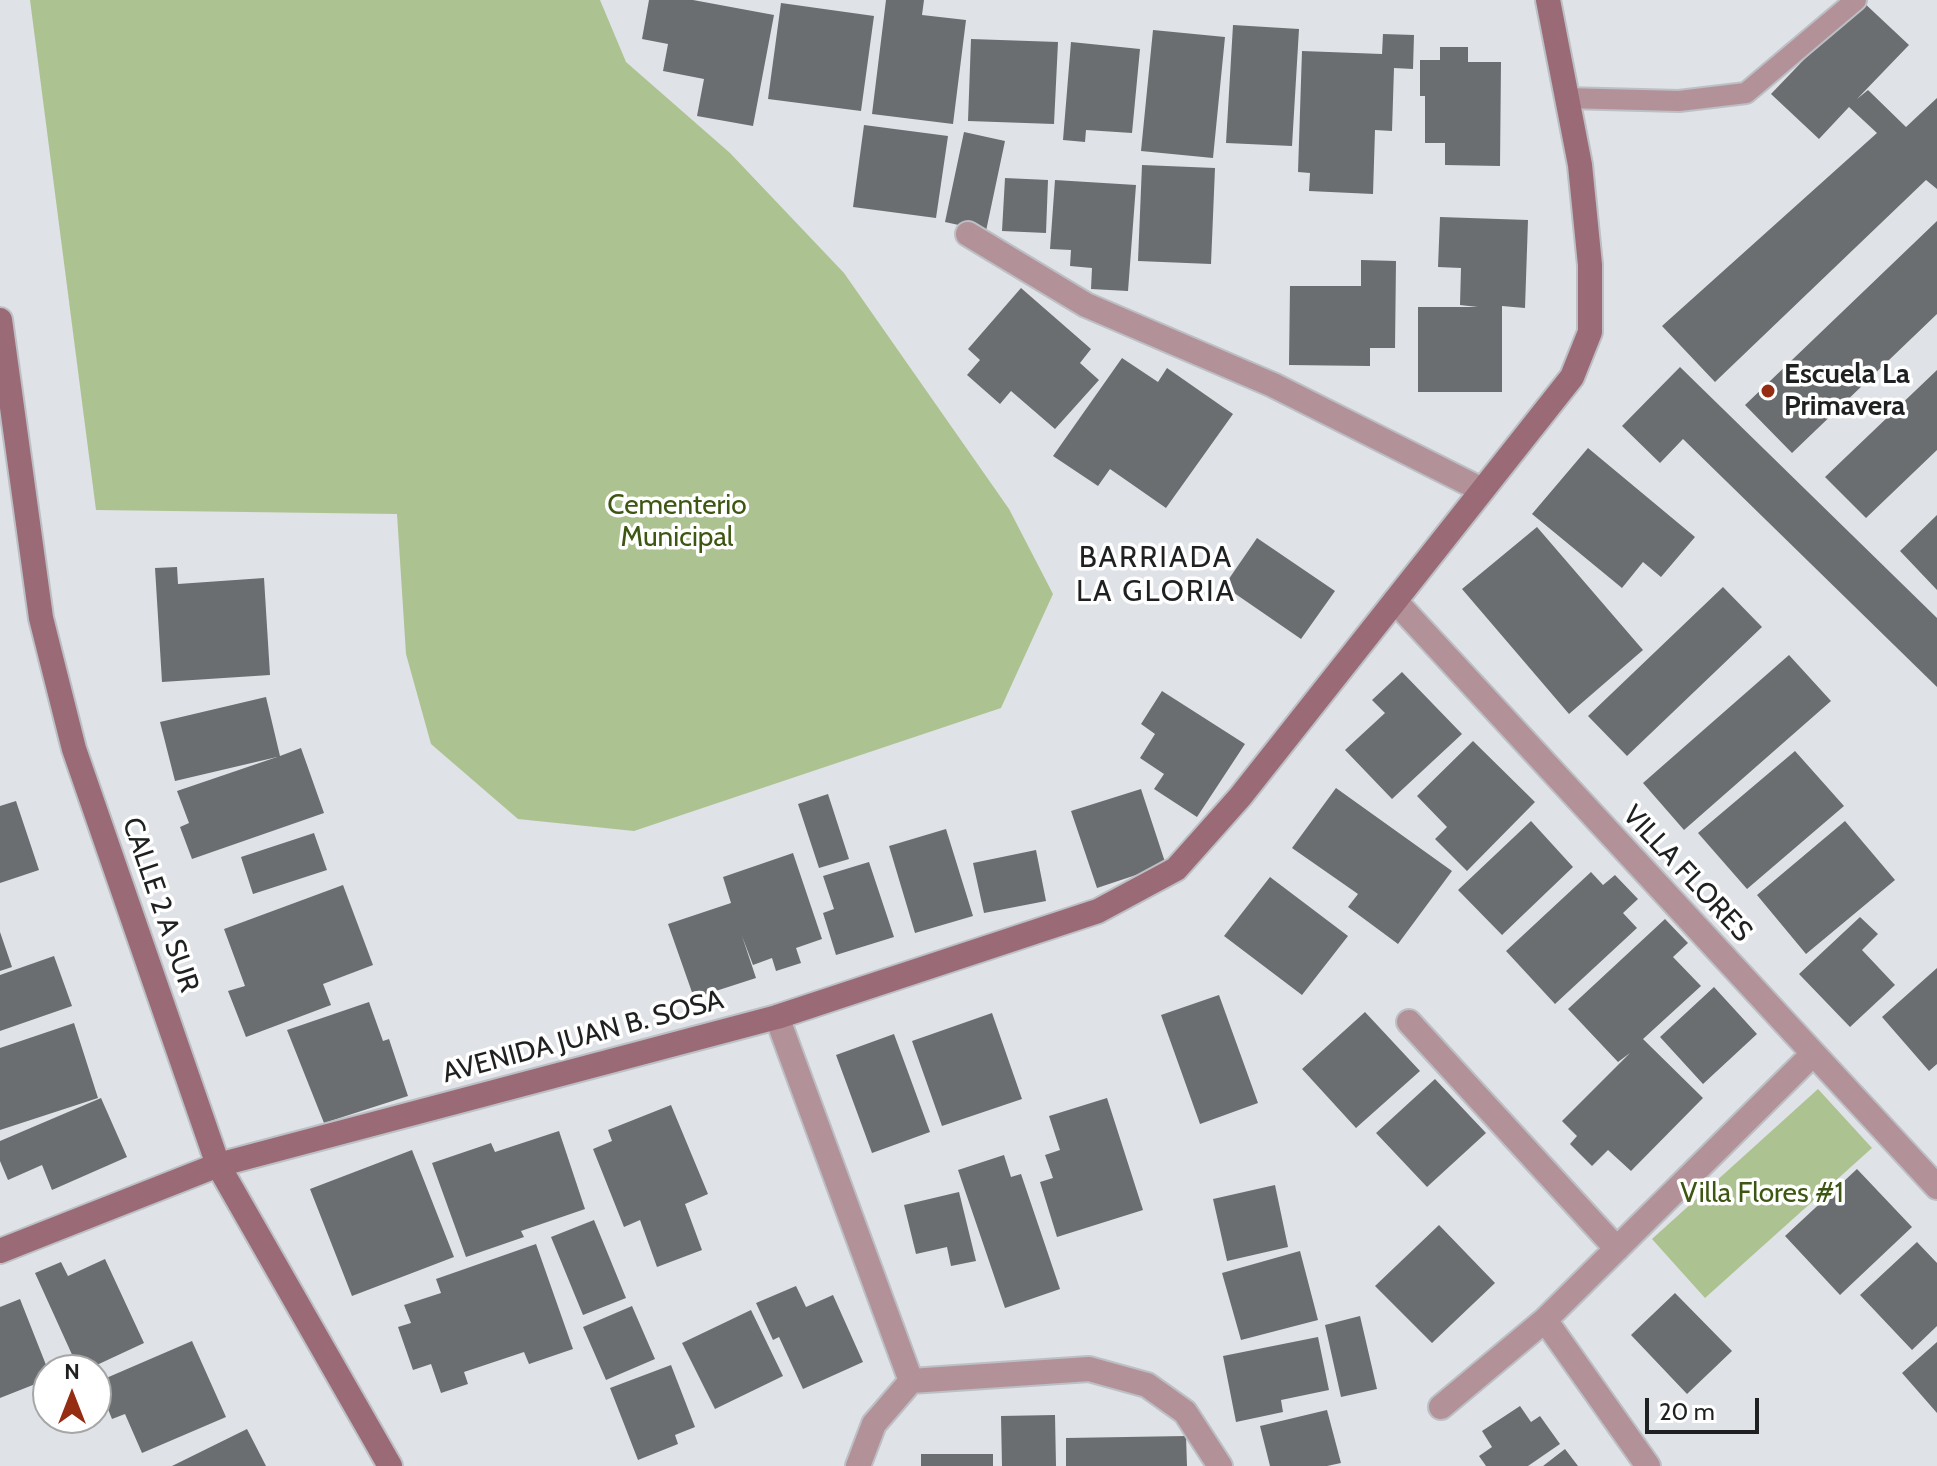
<!DOCTYPE html>
<style>
body{margin:0}
#map{position:relative;width:1937px;height:1466px;overflow:hidden;background:#dfe2e6;font-family:Cabin,sans-serif}
canvas{display:block}
.north{position:absolute;left:32px;top:1354px;width:80px;height:80px;box-sizing:border-box;background:#fff;border:2px solid #a5a6a6;border-radius:50%;rotate:0deg;font-size:22px;font-weight:700;line-height:32px;text-align:center;color:#1f2021}
.north::after{content:'';display:block;margin:auto;width:28px;height:36px;background:#952d13;clip-path:polygon(50% 0,100% 100%,50% 72%,0 100%)}
.scale{position:absolute;left:1645px;top:1398px;width:114px;height:36px;box-sizing:border-box;border:4px solid #1f2021;border-top:0;padding-left:10px;font-size:24px;line-height:28px;white-space:nowrap;color:#1f2021;-webkit-text-stroke:6px #fff;paint-order:stroke}
</style>
<div id="map">
<canvas width="1937" height="1466"></canvas>
<div class="north">N</div>
<div class="scale">20 m</div>
</div>
<script>
const ctx = document.querySelector('canvas').getContext('2d');
ctx.lineJoin = 'round';
function fill(path, color) {
  ctx.fillStyle = color;
  ctx.fill(path, 'evenodd');
}
function shape(rows) {
  const path = new Path2D();
  for (const r of rows) {
    path.moveTo(r[0], r[1]);
    for (let i = 2; i < r.length; i += 2) path.lineTo(r[i], r[i + 1]);
  }
  return path;
}
function stroke(path, color, width, dash) {
  ctx.strokeStyle = color;
  ctx.lineWidth = width;
  ctx.lineCap = dash ? 'butt' : 'round';
  ctx.setLineDash(dash || []);
  ctx.stroke(path);
}
function drawText(font, color, halo, rows, align = 'center') {
  ctx.font = font + ' Cabin,sans-serif';
  ctx.lineWidth = 7;
  ctx.setLineDash([]);
  ctx.textBaseline = 'middle';
  ctx.strokeStyle = halo;
  ctx.fillStyle = color;
  for (const [text, x, y, turn = 0] of rows) {
    ctx.save();
    ctx.translate(x, y);
    ctx.rotate((+turn || 0) * Math.PI / 180);
    ctx.textAlign = isNaN(turn) ? turn : align;
    if (halo) ctx.strokeText(text, 0, 0);
    ctx.fillText(text, 0, 0);
    ctx.restore();
  }
}
const green = shape([
 [30,0,600,0,626,62,730,153,844,273,1009,509,1053,594,1001,708,634,831,518,819,431,744,406,654,397,514,96,510],
 [1818,1089,1872,1148,1705,1298,1652,1239]
]);
const building = shape([
 [649,0,693,0,774,15,753,126,697,116,704,79,663,71,668,44,642,39],
 [886,0,924,0,922,15,966,20,953,124,872,114],
 [1861,0,1909,45,1857,99,1868,90,1906,127,1937,98,1937,189,1926,180,1715,382,1662,326,1877,133,1849,107,1819,139,1771,94],
 [781,3,874,16,861,111,768,99],
 [1233,25,1299,29,1292,146,1226,143],
 [1153,30,1225,37,1213,158,1141,151],
 [1383,34,1414,35,1413,69,1394,68,1392,131,1375,130,1373,194,1309,191,1310,173,1298,172,1302,51,1382,54],
 [971,39,1058,42,1054,124,968,121],
 [1071,42,1140,49,1132,133,1086,130,1085,142,1063,140],
 [1440,47,1468,47,1468,62,1501,62,1500,166,1445,165,1445,143,1425,143,1425,96,1420,96,1420,60,1440,60],
 [864,125,948,136,936,218,853,207],
 [964,132,1005,141,986,231,945,222],
 [1142,165,1215,168,1211,264,1138,261],
 [1005,178,1048,180,1046,233,1002,231],
 [1055,180,1136,185,1128,291,1091,289,1092,268,1070,266,1071,250,1050,249],
 [1440,217,1528,220,1525,308,1502,306,1502,392,1418,392,1418,307,1478,307,1460,305,1461,268,1438,267],
 [1937,221,1937,314,1792,453,1745,405],
 [1361,260,1396,261,1395,348,1370,348,1370,366,1289,365,1290,286,1361,286],
 [1021,288,1091,349,1080,363,1099,380,1055,429,1011,391,1000,404,967,375,980,360,968,349],
 [1122,358,1158,382,1167,368,1233,414,1166,508,1110,469,1098,486,1053,456],
 [1680,367,1937,618,1937,687,1683,439,1660,463,1622,426],
 [1937,370,1937,450,1866,518,1825,477],
 [1588,448,1695,537,1661,577,1643,562,1622,588,1532,514],
 [1937,515,1937,590,1900,551],
 [1537,527,1643,650,1569,714,1462,589],
 [1257,538,1335,591,1301,639,1224,586],
 [177,567,178,584,264,578,270,675,162,682,155,568],
 [1723,587,1762,627,1627,756,1588,716],
 [1789,655,1831,701,1684,830,1643,783],
 [1402,672,1462,734,1392,799,1345,750,1385,713,1372,700],
 [1162,691,1245,744,1197,817,1154,789,1164,774,1140,758,1155,734,1141,724],
 [266,697,280,756,301,748,324,813,192,859,180,827,189,823,177,791,277,757,175,781,160,722],
 [1473,741,1535,802,1467,871,1435,839,1447,827,1417,796],
 [1795,751,1844,806,1747,889,1698,833],
 [1336,788,1452,871,1398,944,1348,907,1358,894,1292,848],
 [1141,789,1166,865,1097,888,1071,811],
 [828,794,849,859,819,868,798,804],
 [16,801,39,870,0,883,0,806],
 [1531,821,1573,867,1502,935,1458,890],
 [1845,821,1895,880,1806,954,1757,895],
 [946,829,973,916,915,933,889,846],
 [314,833,327,870,253,894,241,857],
 [1036,850,1046,901,984,913,973,863],
 [793,853,822,939,796,948,801,963,776,971,772,958,753,965,742,936,756,978,694,998,668,924,731,903,723,877],
 [869,862,894,937,836,955,823,913,834,909,823,876],
 [1591,872,1603,885,1615,875,1638,899,1623,913,1637,928,1555,1004,1506,951],
 [1270,877,1348,936,1302,995,1224,936],
 [343,885,373,965,323,984,331,1005,246,1037,228,991,245,986,224,929],
 [1860,917,1878,934,1862,950,1895,985,1850,1027,1799,974],
 [1665,919,1688,943,1673,957,1701,986,1643,1039,1703,1098,1631,1171,1608,1150,1592,1166,1570,1144,1577,1136,1562,1121,1630,1053,1618,1062,1568,1009],
 [0,932,12,967,0,971],
 [54,956,72,1006,0,1031,0,975],
 [1937,968,1937,1064,1929,1071,1882,1017],
 [1714,987,1757,1034,1703,1084,1660,1037],
 [1219,995,1258,1103,1200,1124,1161,1015],
 [369,1002,383,1041,389,1039,408,1096,324,1123,287,1030],
 [1365,1012,1420,1071,1356,1128,1302,1069],
 [992,1013,1022,1099,942,1126,912,1041],
 [74,1023,98,1098,0,1130,0,1048],
 [894,1034,930,1132,872,1153,836,1055],
 [1435,1079,1486,1133,1427,1187,1376,1133],
 [101,1098,127,1157,52,1190,42,1165,8,1180,0,1161,0,1141],
 [1107,1098,1143,1210,1057,1237,1040,1182,1053,1178,1045,1155,1060,1150,1049,1116],
 [671,1105,708,1194,685,1204,702,1250,657,1267,640,1220,624,1227,593,1149,612,1141,608,1130],
 [559,1131,585,1209,521,1231,524,1237,466,1257,432,1163,491,1143,495,1152],
 [412,1150,454,1257,352,1296,310,1189],
 [1004,1155,1011,1177,1021,1174,1060,1289,1005,1308,958,1170],
 [1857,1169,1912,1227,1840,1295,1785,1236],
 [1275,1185,1288,1247,1227,1261,1213,1199],
 [959,1192,976,1261,951,1266,947,1247,916,1254,904,1205],
 [594,1220,626,1298,583,1315,551,1237],
 [1439,1225,1495,1283,1432,1343,1375,1286],
 [1917,1242,1937,1263,1937,1326,1912,1350,1860,1295],
 [536,1244,573,1349,529,1364,524,1352,464,1372,468,1384,441,1393,431,1364,413,1370,398,1327,411,1323,404,1305,441,1293,436,1279],
 [1300,1251,1318,1320,1241,1340,1222,1273],
 [105,1259,144,1343,86,1370,79,1370,35,1273,61,1262,68,1276],
 [796,1286,806,1307,833,1295,863,1362,803,1389,779,1337,773,1340,756,1303],
 [1675,1293,1732,1351,1687,1394,1631,1335],
 [20,1299,48,1370,48,1379,0,1398,0,1307],
 [632,1306,655,1359,606,1380,583,1327],
 [751,1310,783,1376,715,1409,682,1343],
 [1360,1316,1377,1389,1341,1397,1325,1325],
 [1318,1337,1329,1390,1281,1400,1283,1412,1236,1422,1223,1356],
 [192,1341,226,1417,142,1453,125,1414,112,1419,97,1382],
 [1937,1342,1937,1413,1902,1373],
 [671,1365,695,1427,675,1435,678,1444,638,1460,610,1388],
 [1520,1406,1531,1422,1540,1416,1560,1444,1528,1466,1486,1466,1479,1456,1492,1447,1482,1431],
 [1327,1410,1341,1463,1327,1466,1270,1466,1260,1426],
 [1055,1415,1056,1466,1002,1466,1001,1416],
 [247,1429,266,1466,172,1466],
 [1186,1436,1187,1466,1066,1466,1066,1438],
 [1565,1449,1578,1466,1543,1466],
 [921,1454,993,1454,993,1466,921,1466]
]);
const lane = shape([
 [1566,98,1679,101,1746,93,1856,0]
]);
const street = shape([
 [968,234,1086,305,1273,385,1482,490],
 [1395,601,1937,1187],
 [777,1017,911,1381,1089,1369,1147,1385,1185,1412,1220,1466],
 [1409,1022,1617,1249],
 [1441,1407,1545,1320],
 [858,1466,874,1424,911,1381],
 [1648,1466,1545,1320,1812,1055]
]);
const secondary = shape([
 [0,320,41,618,74,749,218,1165,390,1466],
 [0,1251,218,1165,777,1017,1098,911,1176,869,1240,797,1572,377,1590,332,1590,265,1580,165,1548,0]
]);
const markers = [
 [1768,391,8,"#952d13"]
];
const poiNames = [
 ["Escuela La",1784,375],
 ["Primavera",1784,407]
];
const parkNames = [
 ["Cementerio",677,506],
 ["Municipal",677,538],
 ["Villa Flores #1",1762,1194]
];
const streetNames = [
 ["VILLA FLORES",1687,874,47],
 ["CALLE 2 A SUR",160,905,71],
 ["AVENIDA JUAN B. SOSA",583,1037,-15]
];
const neighbourhoodNames = [
 ["BARRIADA",1156,558],
 ["LA GLORIA",1156,592]
];
fill(green, '#acc391');
fill(building, '#6b6e71');
stroke(lane, '#bcbfc3', 24);
stroke(street, '#bcbfc3', 28);
stroke(secondary, '#bcbfc3', 28);
stroke(lane, '#b39199', 20);
stroke(street, '#b39199', 24);
stroke(secondary, '#9a6a76', 24);
for (const [x, y, r, color] of markers) {
  const dot = new Path2D();
  dot.arc(x, y, r, 0, 2 * Math.PI);
  ctx.fillStyle = color;
  ctx.fill(dot);
  stroke(dot, '#fff', 3);
}
drawText('bold 28px', '#1f2021', '#fff', poiNames, 'left');
drawText('28px', '#3d5611', '#fff', parkNames);
drawText('28px', '#1f2021', '#fff', streetNames);
ctx.letterSpacing = '2px';
drawText('30px', '#1f2021', '#fff', neighbourhoodNames);
ctx.letterSpacing = '0px';
</script>
